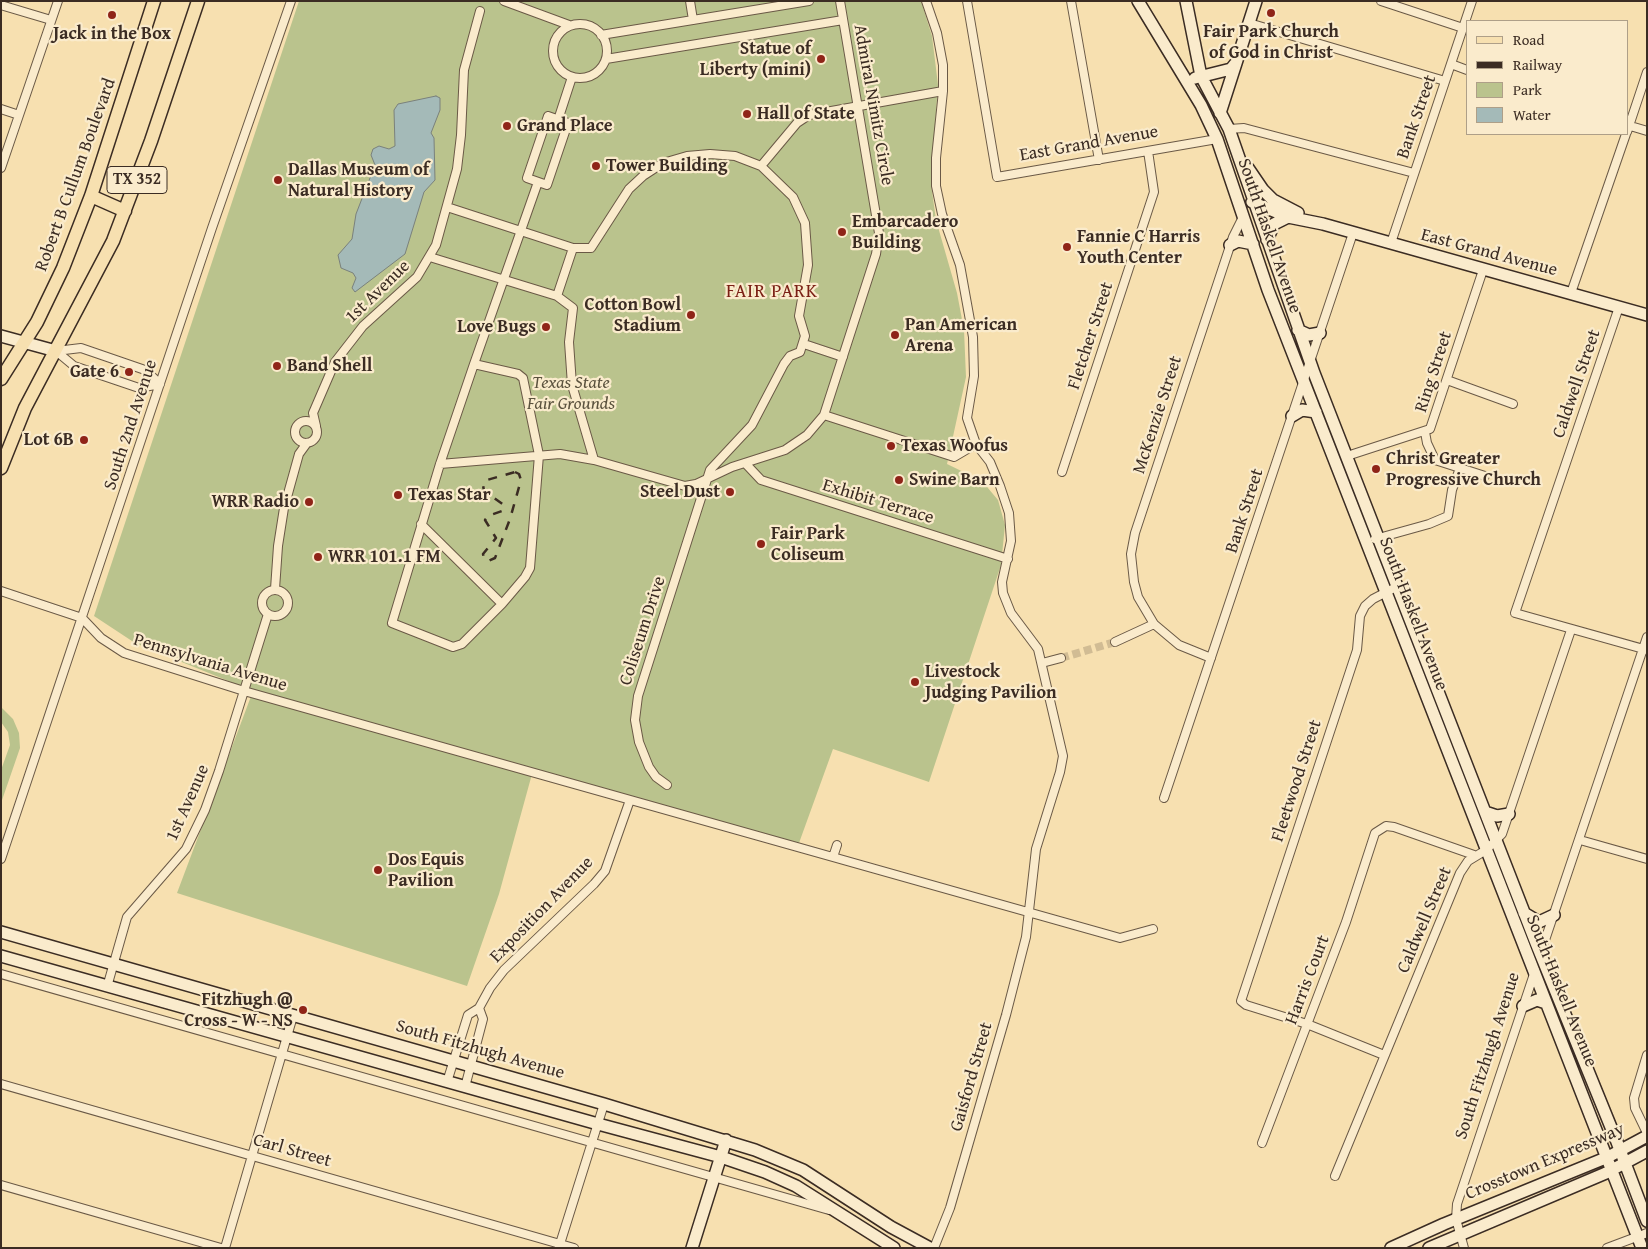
<!DOCTYPE html>
<style>
body{margin:0}
#map{position:relative;width:1648px;height:1249px;overflow:hidden;background:#f7e0b0;font-family:"Gentium Book Plus",serif}
canvas{display:block}
.frame{position:absolute;inset:0;border:2px solid #3b2c23;pointer-events:none}
.legend{position:absolute;left:1466px;top:20px;width:162px;height:115px;box-sizing:border-box;background:#faebcc;border:1px solid #ae9f88;margin:0;padding:6px 9px;list-style:none;font-size:15px;color:#3b2c23}
.legend li{display:flex;align-items:center;gap:10px;height:25px}
.legend b{width:25px;border:1px solid #ae9f88}
</style>
<div id="map">
<canvas width="1648" height="1249"></canvas>
<div class="frame"></div>
<ul class="legend">
<li><b style="height:6px;background:#f7e0b0"></b>Road</li>
<li><b style="height:6px;background:#3b2c23"></b>Railway</li>
<li><b style="height:14px;background:#bac38d"></b>Park</li>
<li><b style="height:14px;background:#a4bab8"></b>Water</li>
</ul>
</div>
<script>
const ctx = document.querySelector('canvas').getContext('2d');
ctx.lineJoin = 'round';
function fill(path, color) {
  ctx.fillStyle = color;
  ctx.fill(path, 'evenodd');
}
function shape(rows) {
  const path = new Path2D();
  for (const r of rows) {
    if (r.length === 3) {
      path.moveTo(r[0] + r[2], r[1]);
      path.arc(r[0], r[1], r[2], 0, 2 * Math.PI);
      continue;
    }
    path.moveTo(r[0], r[1]);
    for (let i = 2; i < r.length; i += 2) path.lineTo(r[i], r[i + 1]);
  }
  return path;
}
function stroke(path, color, width, dash) {
  ctx.strokeStyle = color;
  ctx.lineWidth = width;
  ctx.lineCap = dash ? 'butt' : 'round';
  ctx.setLineDash(dash || []);
  ctx.stroke(path);
}
function drawText(font, color, halo, rows, align = 'center') {
  ctx.font = font + ' "Gentium Book Plus",serif';
  ctx.lineWidth = 4.5;
  ctx.setLineDash([]);
  ctx.textBaseline = 'middle';
  ctx.strokeStyle = halo;
  ctx.fillStyle = color;
  for (const [text, x, y, turn = 0] of rows) {
    ctx.save();
    ctx.translate(x, y);
    ctx.rotate((+turn || 0) * Math.PI / 180);
    ctx.textAlign = isNaN(turn) ? turn : align;
    if (halo) ctx.strokeText(text, 0, 0);
    ctx.fillText(text, 0, 0);
    ctx.restore();
  }
}
const green = shape([
 [299,1,921,1,932,36,938,85,931,184,936,220,957,293,964,330,966,377,947,464,982,481,998,500,1005,525,1001,565,929,782,833,749,799,843,532,774,499,894,467,986,177,893,253,691,135,643,94,616],
 [1,707,13,719,19,733,20,748,1,803,1,770,10,745,8,732,1,722]
]);
const water = shape([
 [436,96,440,98,440,110,431,133,434,138,435,180,424,192,405,254,355,292,352,288,356,278,353,273,341,268,338,255,352,239,356,214,375,165,371,155,373,149,379,146,389,149,395,146,394,110,398,104,436,96]
]);
const streetTunnel = shape([
 [1061,658,1115,642]
]);
const street = shape([
 [504,1,569,25],
 [690,1,693,20],
 [926,1,937,33,943,65,943,91,936,158,936,186,942,214,960,265,973,337,974,376,967,418,976,444,990,462,1000,486,1009,513,1011,541,1002,582,1003,593,1011,613,1038,649,1063,756,1060,772,1036,849,1026,937,1006,1015,950,1208,934,1248],
 [967,1,997,177,1217,139],
 [1071,1,1099,160],
 [1381,1,1463,28],
 [1,5,51,20],
 [1249,23,1445,81],
 [580,51,27],
 [601,35,809,1],
 [606,59,843,20],
 [1451,64,1467,70],
 [1,109,19,115],
 [548,116,568,123,547,185,527,178,548,116],
 [558,120,572,77],
 [1627,125,1647,131],
 [1229,129,1244,128,1414,173],
 [1627,132,1647,72],
 [761,166,797,123,809,115,943,91],
 [1,168,58,1],
 [447,207,573,248],
 [1391,243,1472,1],
 [433,258,557,296],
 [1571,293,1626,134],
 [1619,307,1515,613,1647,650],
 [804,344,843,357],
 [56,351,74,366,139,388,160,384],
 [56,351,81,348,145,370,160,384],
 [474,364,518,374,523,378,539,455,530,568,525,577,502,604,462,644,453,647,392,623,440,464,474,364,538,182],
 [1447,380,1513,404],
 [824,415,876,254,879,233,840,1],
 [306,432,11],
 [316,426,313,413,335,362,363,326,417,277,436,245,457,169,461,135,464,70,480,11],
 [1425,432,1427,443,1435,460,1485,476],
 [1347,456,1430,429,1483,270],
 [594,460,572,385,569,342,573,308,557,296,573,248,591,248,629,189,643,176,663,163,687,156,710,154,735,156,761,166,793,197,805,223,808,265,799,316,805,336,800,352,790,356,784,364,752,425,710,470,638,696,635,720,639,742,649,767,656,777,667,785],
 [745,463,761,480,1008,559],
 [440,464,560,454,594,460,685,486,696,484,732,467,785,450,807,435,824,415,954,457,976,444],
 [1062,472,1154,192,1148,151],
 [421,524,502,604],
 [1375,539,1429,524,1448,516,1452,490,1460,468],
 [275,589,278,546,284,508,299,454,307,443],
 [275,603,13],
 [1,591,82,618,101,638,124,653,244,691,1120,938,1153,929],
 [1154,624,1138,597,1134,582,1131,554,1135,533,1233,237,1243,217],
 [1115,642,1154,624,1179,645,1211,658],
 [1042,663,1061,658],
 [1164,798,1353,233],
 [1580,840,1647,859],
 [833,857,837,845],
 [1,859,212,228,291,1],
 [1540,955,1647,637],
 [1,974,829,1210],
 [107,987,127,917,186,849,205,810,219,771,268,614],
 [1384,1055,1307,1024,1246,1005,1241,1001,1357,650,1360,616,1365,606,1373,599,1398,586],
 [1647,1055,1634,1098,1635,1108,1647,1133],
 [447,1082,468,1015,479,1008,490,988,504,970,594,884,605,871,630,800],
 [1,1084,574,1248],
 [465,1087,483,1019,479,1008],
 [1262,1143,1346,922,1375,833,1386,826,1394,827,1474,855],
 [1335,1176,1460,873,1468,861,1486,850,1502,834,1571,630],
 [1,1185,221,1248],
 [559,1247,604,1104],
 [225,1248,293,1016],
 [1464,1248,1456,1219,1457,1204,1535,971],
 [1607,1248,1647,1233]
]);
const secondary = shape([
 [1138,1,1201,105,1217,139,1268,290,1642,1248],
 [1186,1,1201,76,1229,129,1314,373,1536,943,1617,1142,1647,1221],
 [1195,78,1231,69,1235,64],
 [1220,113,1256,1],
 [1248,168,1263,190,1273,200,1298,213],
 [1252,202,1288,217,1323,224,1647,315],
 [1267,240,1274,224,1288,217],
 [1230,245,1238,241,1253,244],
 [1298,330,1309,335,1320,333],
 [1,336,56,351],
 [1292,416,1302,410,1316,412],
 [1485,812,1497,816,1509,814],
 [1524,913,1539,922,1554,915],
 [1,932,604,1104,755,1150,803,1170,891,1227,930,1248],
 [1,956,598,1124,721,1157,765,1172,796,1186,894,1248],
 [1523,1006,1537,1000,1546,1003],
 [692,1248,726,1140],
 [1391,1248,1444,1224,1608,1157,1647,1136],
 [1429,1248,1606,1173,1647,1151]
]);
const primary = shape([
 [91,196,125,211],
 [1,379,37,322,63,268,91,196,154,1],
 [1,468,25,408,113,241,151,141,198,1]
]);
const rail = shape([
 [515,472,519,474,521,480,510,519,495,558,488,561,484,558,483,554,496,538,485,520,488,516,502,511,504,505,484,491,483,485,487,480,515,472]
]);
const markers = [
 [1271,13,5,"#8f2418"],
 [112,15,5,"#8f2418"],
 [821,59,5,"#8f2418"],
 [747,114,5,"#8f2418"],
 [507,126,5,"#8f2418"],
 [596,166,5,"#8f2418"],
 [278,180,5,"#8f2418"],
 [842,232,5,"#8f2418"],
 [1067,247,5,"#8f2418"],
 [691,315,5,"#8f2418"],
 [546,327,5,"#8f2418"],
 [895,335,5,"#8f2418"],
 [277,366,5,"#8f2418"],
 [129,372,5,"#8f2418"],
 [84,440,5,"#8f2418"],
 [891,446,5,"#8f2418"],
 [1376,469,5,"#8f2418"],
 [899,480,5,"#8f2418"],
 [730,492,5,"#8f2418"],
 [398,495,5,"#8f2418"],
 [309,502,5,"#8f2418"],
 [761,544,5,"#8f2418"],
 [318,557,5,"#8f2418"],
 [915,682,5,"#8f2418"],
 [378,870,5,"#8f2418"],
 [303,1010,5,"#8f2418"]
];
const shields = [
 [137,180,60]
];
const shieldNames = [
 ["TX 352",137,180]
];
const poiNames = [
 ["Fair Park Church",1271,32,"center"],
 ["of God in Christ",1271,53,"center"],
 ["Jack in the Box",112,34,"center"],
 ["Statue of",811,49,"right"],
 ["Liberty (mini)",811,70,"right"],
 ["Hall of State",757,114],
 ["Grand Place",517,126],
 ["Tower Building",606,166],
 ["Dallas Museum of",288,170],
 ["Natural History",288,191],
 ["Embarcadero",852,222],
 ["Building",852,243],
 ["Fannie C Harris",1077,237],
 ["Youth Center",1077,258],
 ["Cotton Bowl",681,305,"right"],
 ["Stadium",681,326,"right"],
 ["Pan American",905,325],
 ["Arena",905,346],
 ["Love Bugs",536,327,"right"],
 ["Band Shell",287,366],
 ["Gate 6",119,372,"right"],
 ["Lot 6B",74,440,"right"],
 ["Texas Woofus",901,446],
 ["Christ Greater",1386,459],
 ["Progressive Church",1386,480],
 ["Swine Barn",909,480],
 ["Steel Dust",720,492,"right"],
 ["Texas Star",408,495],
 ["WRR Radio",299,502,"right"],
 ["Fair Park",771,534],
 ["Coliseum",771,555],
 ["WRR 101.1 FM",328,557],
 ["Livestock",925,672],
 ["Judging Pavilion",925,693],
 ["Dos Equis",388,860],
 ["Pavilion",388,881],
 ["Fitzhugh @",293,1000,"right"],
 ["Cross - W - NS",293,1021,"right"]
];
const streetNames = [
 ["Admiral Nimitz Circle",873,105,80],
 ["Bank Street",1417,117,-71],
 ["East Grand Avenue",1089,144,-10],
 ["Robert B Cullum Boulevard",76,175,-70],
 ["South Haskell Avenue",1269,236,71],
 ["East Grand Avenue",1489,253,15],
 ["1st Avenue",378,292,-44],
 ["Fletcher Street",1091,336,-72],
 ["Ring Street",1434,372,-72],
 ["Caldwell Street",1577,384,-71],
 ["McKenzie Street",1158,415,-72],
 ["South 2nd Avenue",131,425,-72],
 ["Exhibit Terrace",878,502,17],
 ["Bank Street",1245,511,-72],
 ["South Haskell Avenue",1413,614,69],
 ["Coliseum Drive",643,631,-72],
 ["Pennsylvania Avenue",210,663,17],
 ["Fleetwood Street",1297,781,-72],
 ["1st Avenue",188,803,-66],
 ["Exposition Avenue",542,910,-46],
 ["Caldwell Street",1425,920,-67],
 ["Harris Court",1308,980,-69],
 ["South Haskell Avenue",1561,991,68],
 ["South Fitzhugh Avenue",480,1050,16],
 ["South Fitzhugh Avenue",1488,1056,-72],
 ["Gaisford Street",972,1077,-74],
 ["Carl Street",292,1151,16],
 ["Crosstown Expressway",1545,1162,-23]
];
const parkNames = [
 ["Texas State",571,383],
 ["Fair Grounds",571,404]
];
const neighbourhoodNames = [
 ["FAIR PARK",772,292]
];
fill(green, '#bac38d');
fill(water, '#a4bab8');
stroke(water, '#7a817c', 1);
stroke(streetTunnel, '#d1bc94', 8, [8, 4]);
stroke(street, '#6a5946', 10);
stroke(secondary, '#3b2c23', 14);
stroke(primary, '#3b2c23', 15);
stroke(street, '#faebcc', 8);
stroke(secondary, '#faebcc', 11);
stroke(primary, '#f7e0b0', 12);
stroke(rail, '#3b2c23', 2.5, [9, 9]);
for (const [x, y, r, color] of markers) {
  const dot = new Path2D();
  dot.arc(x, y, r, 0, 2 * Math.PI);
  ctx.fillStyle = color;
  ctx.fill(dot);
  stroke(dot, '#faebcc', 2);
}
for (const [x, y, w] of shields) {
  const box = new Path2D();
  box.roundRect(x - w / 2, y - 13.5, w, 27, 4);
  ctx.fillStyle = '#faebcc';
  ctx.fill(box);
  stroke(box, '#3b2c23', 1);
}
drawText('bold 16px', '#3b2c23', null, shieldNames);
drawText('bold 18px', '#3b2c23', '#faebcc', poiNames, 'left');
drawText('18px', '#3b2c23', '#faebcc', streetNames);
drawText('italic 18px', '#5b523e', '#faebcc', parkNames);
ctx.letterSpacing = '1px';
drawText('19px', '#7a1f14', '#faebcc', neighbourhoodNames);
ctx.letterSpacing = '0px';
</script>
